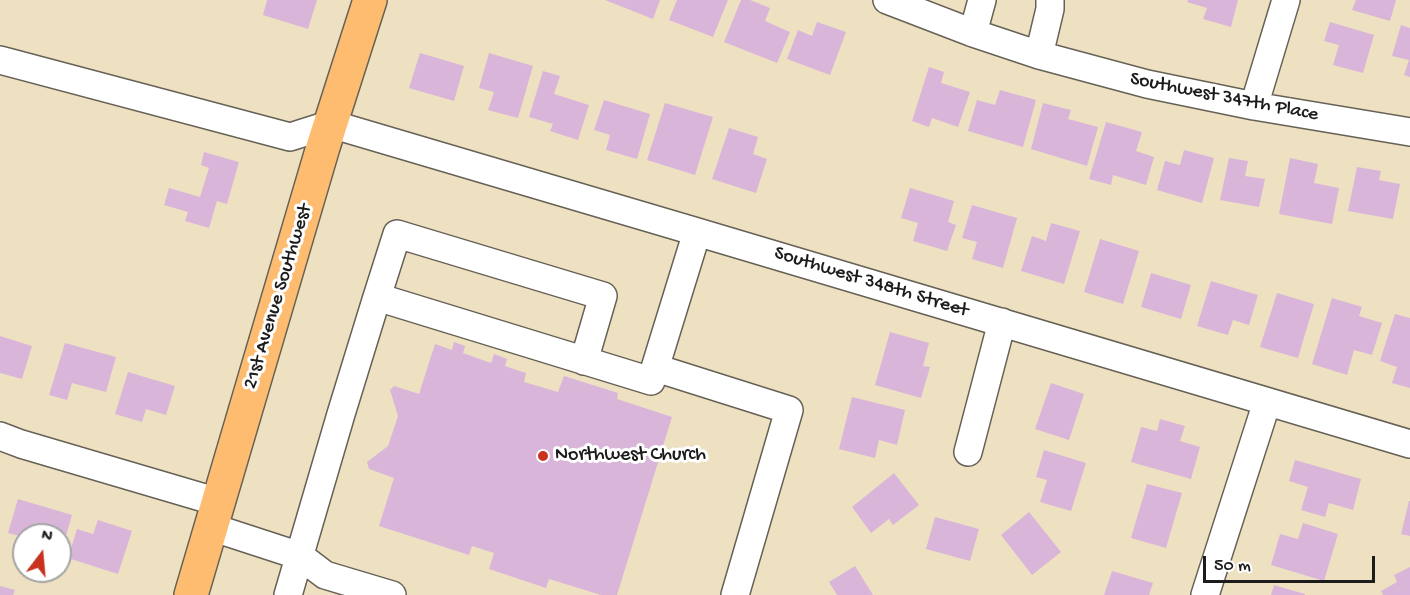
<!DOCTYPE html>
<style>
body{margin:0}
#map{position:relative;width:1410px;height:595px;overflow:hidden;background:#eee1c1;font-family:"Gochi Hand",sans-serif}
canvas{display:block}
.north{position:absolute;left:12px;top:523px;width:60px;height:60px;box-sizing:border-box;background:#fff;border:2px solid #a4a4a4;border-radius:50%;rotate:16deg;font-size:16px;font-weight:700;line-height:24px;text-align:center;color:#1c1c1c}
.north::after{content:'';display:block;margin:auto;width:21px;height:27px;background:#c8321e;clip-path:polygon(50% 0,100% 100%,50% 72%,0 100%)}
.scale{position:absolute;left:1203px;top:556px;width:172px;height:27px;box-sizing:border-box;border:3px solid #1c1c1c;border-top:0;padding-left:8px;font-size:18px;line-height:21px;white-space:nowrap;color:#1c1c1c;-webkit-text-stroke:4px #fff;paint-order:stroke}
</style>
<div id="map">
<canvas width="1410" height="595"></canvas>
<div class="north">N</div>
<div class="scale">50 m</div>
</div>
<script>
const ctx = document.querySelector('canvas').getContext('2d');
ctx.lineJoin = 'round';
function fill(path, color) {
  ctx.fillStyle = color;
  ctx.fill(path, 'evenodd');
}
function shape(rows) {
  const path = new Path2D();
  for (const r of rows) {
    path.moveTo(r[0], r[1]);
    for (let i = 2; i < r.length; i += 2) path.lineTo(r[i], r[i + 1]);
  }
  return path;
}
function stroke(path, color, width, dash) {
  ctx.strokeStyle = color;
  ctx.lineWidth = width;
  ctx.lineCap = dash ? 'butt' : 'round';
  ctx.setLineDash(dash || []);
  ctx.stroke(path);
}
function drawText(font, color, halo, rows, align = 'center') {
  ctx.font = font + ' "Gochi Hand",sans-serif';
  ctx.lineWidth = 6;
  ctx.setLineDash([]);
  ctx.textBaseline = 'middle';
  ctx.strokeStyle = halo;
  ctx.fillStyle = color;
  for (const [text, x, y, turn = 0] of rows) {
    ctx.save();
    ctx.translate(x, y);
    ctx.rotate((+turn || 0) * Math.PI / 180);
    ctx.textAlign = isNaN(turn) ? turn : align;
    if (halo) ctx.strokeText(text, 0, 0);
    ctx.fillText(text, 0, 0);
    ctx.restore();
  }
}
const building = shape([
 [267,0,317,0,308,29,263,15],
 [605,0,660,0,653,19],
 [677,0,728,0,713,37,669,20],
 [741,0,750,0,770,8,765,21,790,32,777,63,724,42],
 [1188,0,1238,0,1231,27,1203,19,1207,8,1187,2],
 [1356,0,1396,0,1390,21,1352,10],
 [817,22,846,32,830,75,787,59,798,30,812,36],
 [1330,22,1374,35,1363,73,1333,65,1339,45,1324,41],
 [1401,25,1410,28,1410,77,1404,75,1409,60,1392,56],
 [420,53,464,66,454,101,409,88],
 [489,53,533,66,518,118,488,110,494,92,479,88],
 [929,67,944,72,941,83,970,92,958,127,932,118,929,127,912,121],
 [543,71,560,76,554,94,589,105,578,140,550,131,553,124,529,117],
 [1000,90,1036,100,1023,147,968,131,977,100,995,105],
 [604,100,650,114,637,159,606,150,610,135,594,130],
 [665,103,713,117,695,175,647,160],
 [1043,103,1071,110,1068,119,1098,127,1087,166,1031,149],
 [1106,122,1142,132,1136,151,1154,157,1146,185,1113,175,1111,185,1089,179],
 [729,128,758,137,753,154,767,159,756,193,712,179],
 [1184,150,1214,158,1202,203,1157,190,1165,161,1180,165],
 [204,152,239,162,227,204,217,201,209,228,185,221,188,212,164,205,169,188,200,197,209,168,201,165],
 [1229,158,1248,161,1245,176,1265,179,1259,207,1220,200],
 [1290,158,1318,164,1314,183,1339,188,1332,224,1279,214],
 [1357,167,1381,171,1379,180,1400,184,1393,219,1348,211],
 [910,188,954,201,948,222,956,225,947,251,913,241,918,223,901,218],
 [972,205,1017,218,1003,268,972,259,977,242,962,238],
 [1051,223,1080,231,1064,284,1021,271,1032,236,1046,241],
 [1100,239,1139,251,1123,304,1084,292],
 [1151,273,1191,285,1181,319,1141,307],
 [1211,281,1258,295,1249,325,1233,320,1228,335,1197,326],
 [1277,293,1314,304,1298,358,1260,347],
 [1332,298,1362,307,1359,316,1382,323,1372,355,1354,350,1347,375,1312,364],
 [1395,314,1410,318,1410,388,1392,383,1397,367,1380,361],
 [890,332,929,343,923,366,930,367,921,398,875,385],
 [0,336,32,346,22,379,0,373],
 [454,342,465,346,463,353,491,363,494,354,507,359,505,366,526,373,524,382,558,392,564,376,618,393,617,399,672,417,617,595,601,595,549,579,546,588,489,569,494,553,472,546,469,555,379,526,394,478,369,469,367,462,388,446,398,416,390,390,394,386,419,394,435,344,452,350],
 [65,343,116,357,106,392,72,383,67,400,49,395],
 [128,372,175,386,166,415,146,409,142,422,115,414],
 [1051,383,1084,394,1069,440,1035,429],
 [852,397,905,410,897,445,879,440,875,458,839,449],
 [1160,419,1185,426,1180,441,1200,447,1191,479,1131,462,1141,427,1157,431],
 [1044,450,1086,463,1071,511,1040,502,1047,480,1036,477],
 [1295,460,1361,479,1353,510,1329,503,1325,517,1301,510,1308,487,1289,481],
 [894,473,919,505,893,525,889,519,871,533,852,507],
 [1147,484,1182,493,1166,548,1131,538],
 [18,499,72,515,62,549,60,549,60,535,24,535,24,537,8,533],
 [1409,501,1410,501,1410,536,1401,534],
 [1029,512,1061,552,1032,575,1001,535],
 [935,517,979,529,970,561,926,549],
 [98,520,132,531,118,574,68,558,77,529,93,534],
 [1303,523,1338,534,1324,581,1271,565,1280,534,1298,539],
 [855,566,873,595,837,595,829,582],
 [1410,567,1410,595,1383,595,1381,591,1397,582,1394,575],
 [1112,571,1153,583,1149,595,1104,595],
 [1274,585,1305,594,1305,595,1271,595],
 [0,586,15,590,13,595,0,595]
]);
const minor = shape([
 [887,0,973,33,1039,55,1147,84,1254,106,1410,132],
 [973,33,982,0],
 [1039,55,1050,9,1050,0],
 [0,60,290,137,331,124,697,232,1410,444],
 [1254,106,1286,0],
 [377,297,397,234,603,296,584,361],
 [656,368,789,410,735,595],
 [0,436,21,444,218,502],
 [968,452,1002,322],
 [211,527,300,556,325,575,392,595],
 [288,595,341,414,377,297,651,381,697,232],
 [1205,595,1267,402]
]);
const major = shape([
 [191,595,323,147,370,0]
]);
const markers = [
 [543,456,6,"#c8321e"]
];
const streetNames = [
 ["Southwest 347th Place",1224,98,11],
 ["Southwest 348th Street",871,283,17],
 ["21st Avenue Southwest",279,297,-73]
];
const poiNames = [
 ["Northwest Church",555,456]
];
fill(building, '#d9b5da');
stroke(minor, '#666156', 30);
stroke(major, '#666156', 36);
stroke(minor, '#fff', 27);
stroke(major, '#febc70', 33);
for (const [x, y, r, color] of markers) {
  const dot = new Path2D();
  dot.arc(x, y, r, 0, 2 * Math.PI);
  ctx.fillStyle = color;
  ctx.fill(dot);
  stroke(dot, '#fff', 2);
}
drawText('20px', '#1c1c1c', '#fff', streetNames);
drawText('20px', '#1c1c1c', '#fff', poiNames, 'left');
</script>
